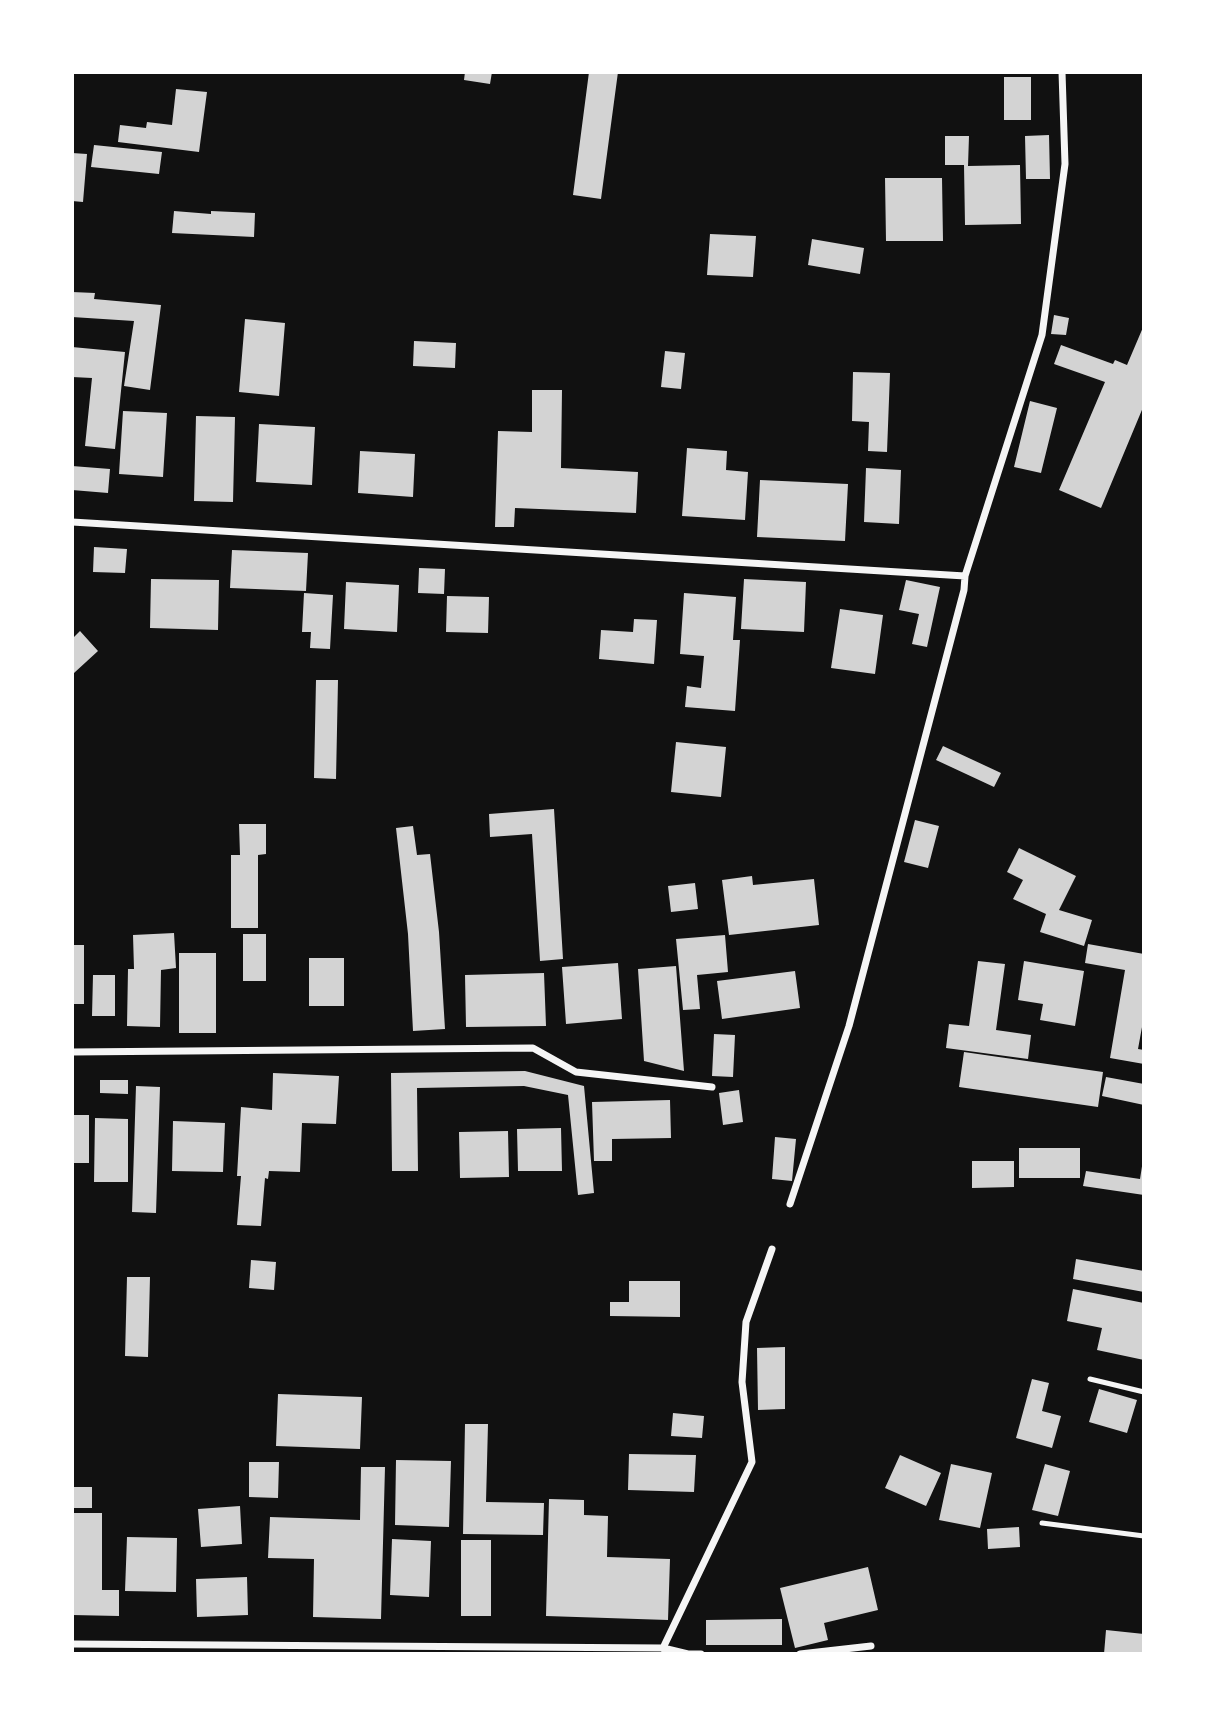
<!DOCTYPE html>
<style>
body{margin:0}
#map{position:relative;width:1216px;height:1726px;overflow:hidden;background:#111;font-family:"Times New Roman",serif}
canvas{display:block}
.frame{position:absolute;inset:0;border:74px solid #fff;pointer-events:none}
</style>
<div id="map">
<canvas width="1216" height="1726"></canvas>
<div class="frame"></div>
</div>
<script>
const ctx = document.querySelector('canvas').getContext('2d');
ctx.lineJoin = 'round';
function fill(path, color) {
  ctx.fillStyle = color;
  ctx.fill(path, 'evenodd');
}
function shape(rows) {
  const path = new Path2D();
  for (const r of rows) {
    path.moveTo(r[0], r[1]);
    for (let i = 2; i < r.length; i += 2) path.lineTo(r[i], r[i + 1]);
  }
  return path;
}
function stroke(path, color, width, dash) {
  ctx.strokeStyle = color;
  ctx.lineWidth = width;
  ctx.lineCap = dash ? 'butt' : 'round';
  ctx.setLineDash(dash || []);
  ctx.stroke(path);
}
const building = shape([
 [465,72,492,72,490,84,464,80],
 [589,72,618,72,601,199,573,195],
 [1004,77,1031,77,1031,120,1004,120],
 [176,89,207,92,199,152,118,142,120,125,146,128,147,122,172,125],
 [1049,135,1050,179,1026,179,1025,136],
 [945,136,969,136,968,166,1020,165,1021,224,965,225,964,165,945,165],
 [94,145,162,152,159,174,91,167],
 [72,153,87,154,83,202,72,201],
 [885,178,942,178,943,241,886,241],
 [174,211,211,214,211,211,255,213,254,237,172,233],
 [710,234,756,236,753,277,707,275],
 [812,239,864,248,860,274,808,265],
 [72,292,95,293,94,299,161,305,150,390,124,386,134,321,72,317],
 [1054,315,1069,318,1066,335,1051,334],
 [245,319,285,323,279,396,239,392],
 [1144,325,1144,405,1101,508,1059,490,1105,382,1054,364,1061,345,1113,364,1115,360,1127,365],
 [414,341,456,343,455,368,413,366],
 [72,347,125,352,115,449,85,446,92,378,72,377],
 [665,351,685,353,681,389,661,387],
 [853,372,890,373,887,452,868,451,869,422,852,421],
 [532,390,562,390,561,468,638,472,636,513,515,508,514,527,495,527,498,431,532,432],
 [1030,401,1057,408,1041,473,1014,467],
 [123,411,167,413,163,477,119,474],
 [196,416,235,417,233,502,194,501],
 [259,424,315,427,312,485,256,482],
 [687,448,727,451,726,470,748,472,745,520,682,516],
 [360,451,415,454,413,497,358,493],
 [72,466,110,469,108,493,72,490],
 [866,468,901,470,899,524,864,522],
 [760,480,848,484,845,541,757,537],
 [94,547,127,549,125,573,93,572],
 [232,550,308,553,306,591,230,588],
 [419,568,445,569,444,594,418,593],
 [151,579,219,580,218,630,150,628],
 [744,579,806,582,804,632,741,629],
 [906,580,940,587,927,647,912,644,919,614,899,610],
 [346,582,399,585,397,632,344,629],
 [304,593,333,595,330,649,310,648,311,632,302,632],
 [684,593,736,597,733,640,740,640,735,711,685,707,687,686,701,688,704,656,680,654],
 [447,596,489,597,488,633,446,632],
 [840,609,883,615,875,674,831,668],
 [634,619,657,620,654,664,599,659,601,630,633,632],
 [80,631,98,651,74,673,72,671,72,639],
 [316,680,338,680,336,779,314,778],
 [676,742,726,747,721,797,671,792],
 [943,746,1001,773,994,787,936,760],
 [554,809,563,959,540,961,532,834,490,837,489,814],
 [915,820,939,826,928,868,904,862],
 [239,824,266,824,266,854,258,855,258,928,231,928,231,855,240,855],
 [413,826,417,855,430,854,439,932,445,1029,413,1031,408,934,396,828],
 [1019,848,1076,876,1059,910,1092,920,1084,946,1040,932,1046,914,1013,899,1023,880,1007,872],
 [752,876,753,885,814,879,819,925,729,935,722,880],
 [695,883,698,909,671,912,668,886],
 [174,933,176,968,161,970,160,1027,127,1026,128,969,134,969,133,935],
 [243,934,266,934,266,981,243,981],
 [725,935,728,972,697,975,700,1009,683,1010,676,939],
 [1088,944,1144,954,1144,1016,1138,1049,1144,1050,1144,1064,1110,1058,1125,970,1085,963],
 [72,945,84,945,84,1004,72,1004],
 [179,953,216,953,216,1033,179,1033],
 [309,958,344,958,344,1006,309,1006],
 [978,961,1005,964,996,1030,1031,1035,1028,1059,946,1048,949,1024,969,1026],
 [1024,961,1084,971,1075,1026,1040,1020,1043,1004,1018,1000],
 [618,963,622,1019,566,1024,562,967],
 [676,966,684,1071,644,1061,638,969],
 [795,971,800,1008,722,1019,717,981],
 [544,973,546,1026,466,1027,465,975],
 [93,975,115,975,115,1016,92,1016],
 [714,1034,735,1035,733,1077,712,1076],
 [964,1052,1103,1072,1098,1107,959,1087],
 [525,1071,584,1086,594,1193,578,1195,568,1095,524,1086,417,1088,418,1171,392,1171,391,1073],
 [273,1073,339,1076,336,1124,302,1123,300,1172,269,1171,268,1179,265,1178,261,1226,237,1225,241,1176,237,1176,241,1107,272,1110],
 [1106,1077,1144,1084,1144,1105,1102,1096],
 [100,1080,128,1080,128,1094,100,1093],
 [136,1086,160,1087,156,1213,132,1212],
 [739,1090,743,1122,723,1125,719,1093],
 [670,1100,671,1138,612,1139,612,1161,594,1161,592,1102],
 [72,1115,89,1115,89,1163,72,1163],
 [95,1118,128,1119,128,1182,94,1182],
 [173,1121,225,1123,223,1172,172,1171],
 [561,1128,562,1171,518,1171,517,1129],
 [508,1131,509,1177,460,1178,459,1132],
 [775,1137,796,1139,792,1181,772,1179],
 [1019,1148,1080,1148,1080,1178,1019,1178],
 [1143,1160,1144,1195,1083,1186,1086,1171,1140,1179],
 [972,1161,1014,1161,1014,1187,972,1188],
 [1076,1259,1144,1271,1144,1292,1073,1279],
 [251,1260,276,1262,274,1290,249,1288],
 [127,1277,150,1277,148,1357,125,1356],
 [629,1281,680,1281,680,1317,610,1316,610,1302,629,1302],
 [1073,1289,1144,1303,1144,1360,1097,1350,1102,1328,1067,1321],
 [785,1347,785,1409,758,1410,757,1348],
 [1032,1379,1049,1383,1042,1411,1061,1416,1052,1448,1016,1438],
 [1099,1389,1137,1400,1127,1433,1089,1422],
 [278,1394,362,1397,360,1449,276,1446],
 [673,1413,704,1416,702,1438,671,1436],
 [465,1424,488,1424,486,1502,544,1503,543,1535,463,1534],
 [629,1454,696,1455,694,1492,628,1490],
 [900,1455,941,1473,926,1506,885,1488],
 [396,1460,451,1461,449,1527,395,1525],
 [249,1462,279,1462,278,1498,249,1497],
 [951,1464,992,1473,980,1528,939,1520],
 [1045,1464,1070,1471,1058,1516,1032,1510],
 [361,1467,385,1467,381,1619,313,1617,314,1559,268,1558,270,1517,360,1520],
 [72,1487,92,1487,92,1508,72,1508],
 [549,1499,584,1500,584,1515,608,1516,607,1557,670,1559,668,1620,546,1616],
 [240,1506,242,1544,201,1547,198,1509],
 [72,1513,102,1513,102,1590,119,1590,119,1616,72,1615],
 [1019,1527,1020,1547,988,1549,987,1529],
 [127,1537,177,1538,176,1592,125,1591],
 [392,1539,431,1541,429,1597,390,1595],
 [461,1540,491,1540,491,1616,461,1616],
 [868,1567,878,1610,824,1623,828,1640,795,1648,780,1588],
 [247,1577,248,1615,197,1617,196,1579],
 [782,1619,782,1645,706,1645,706,1620],
 [1106,1630,1144,1634,1144,1654,1104,1654]
]);
const service = shape([
 [1090,1379,1144,1392],
 [1042,1523,1144,1536]
]);
const minor = shape([
 [72,522,965,576],
 [72,1052,533,1048,576,1072,712,1087],
 [790,1204,849,1026,964,590,965,576,1042,335,1065,164,1062,72],
 [72,1644,663,1648,688,1654,701,1654],
 [667,1654,663,1648,752,1462,742,1382,746,1322,772,1249],
 [800,1654,871,1646]
]);
fill(building, '#d3d3d3');
stroke(service, '#f5f5f5', 5);
stroke(minor, '#f5f5f5', 7);
</script>
